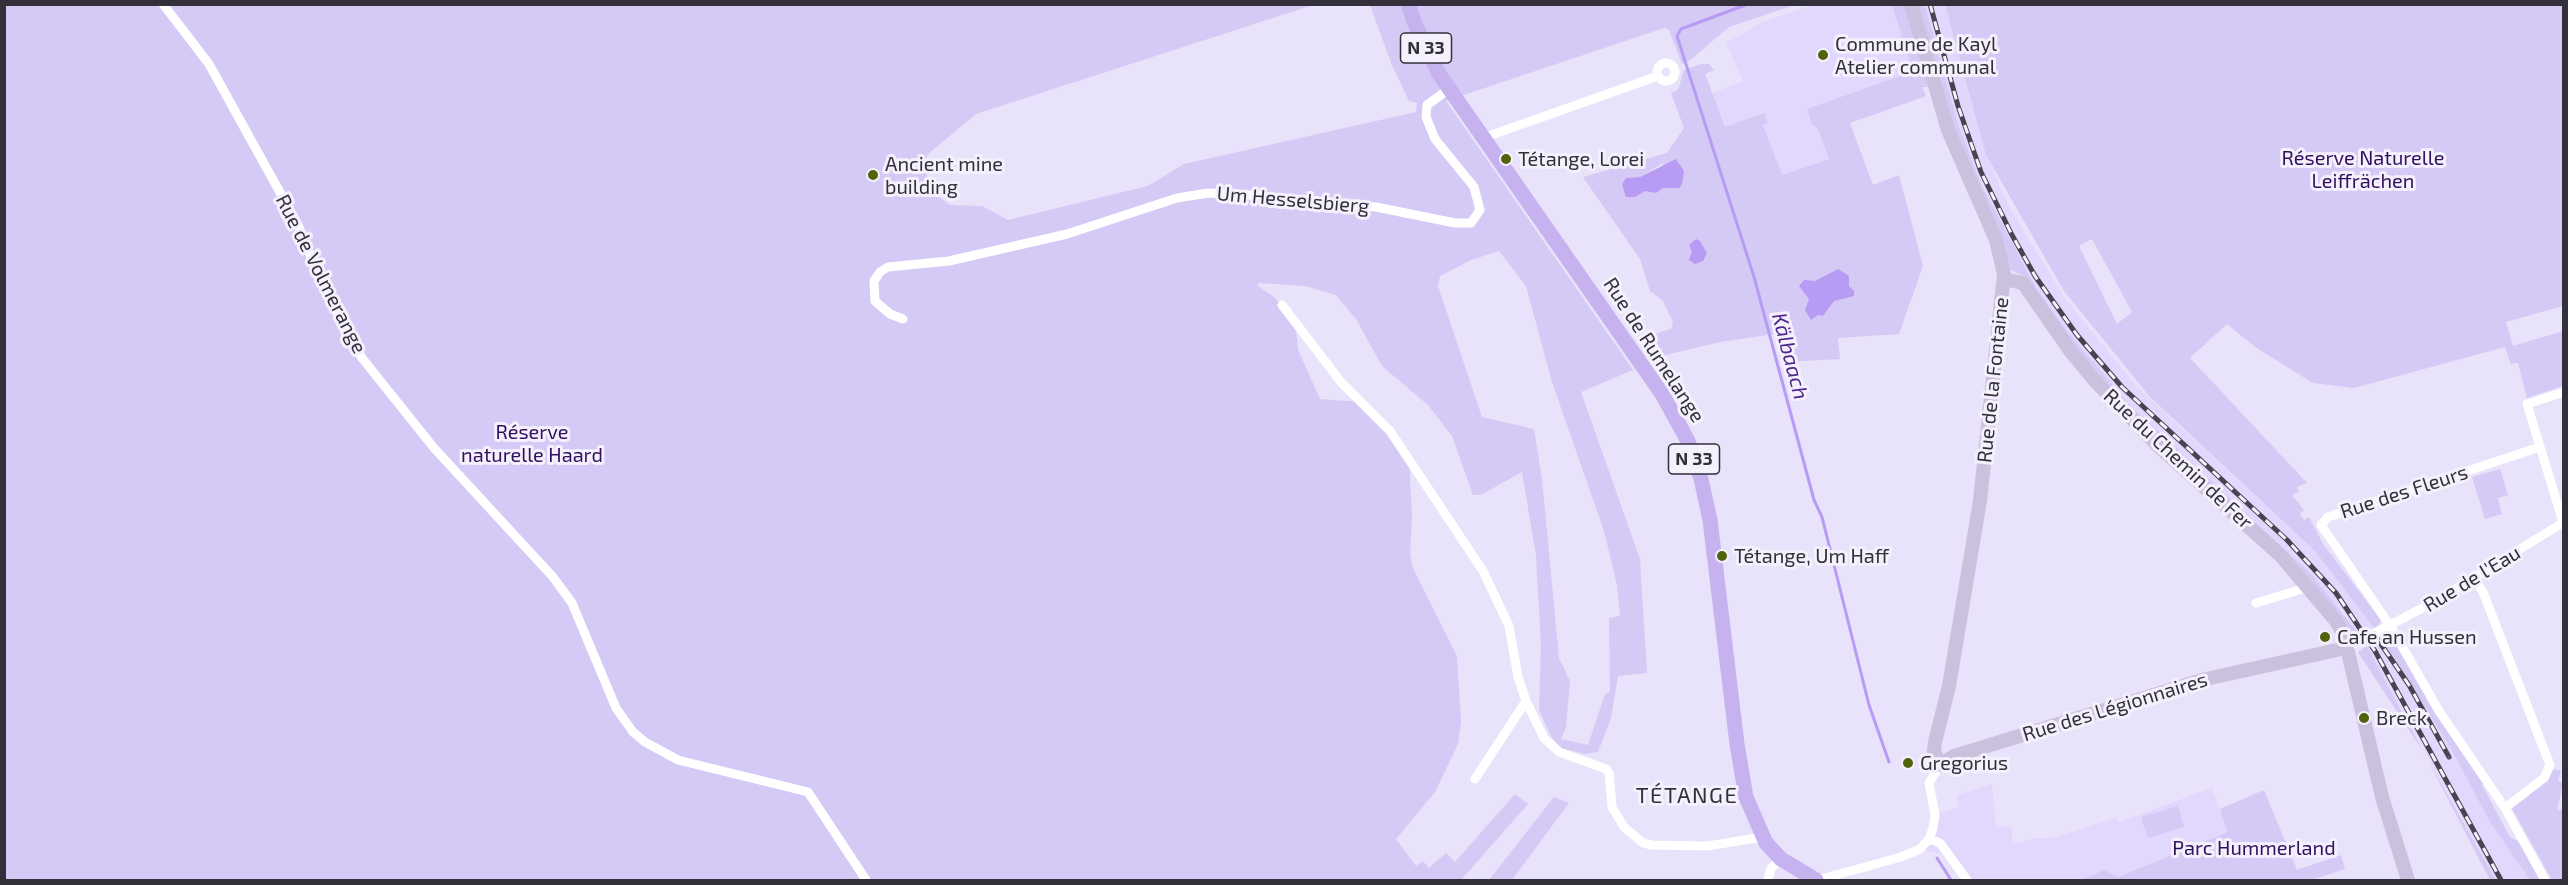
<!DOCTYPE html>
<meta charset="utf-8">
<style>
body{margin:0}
#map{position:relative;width:2568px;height:885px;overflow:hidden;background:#e8e2fa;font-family:"Exo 2",sans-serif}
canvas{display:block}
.frame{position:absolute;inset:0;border:6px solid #332f3b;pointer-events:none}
</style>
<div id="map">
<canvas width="2568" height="885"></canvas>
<div class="frame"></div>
</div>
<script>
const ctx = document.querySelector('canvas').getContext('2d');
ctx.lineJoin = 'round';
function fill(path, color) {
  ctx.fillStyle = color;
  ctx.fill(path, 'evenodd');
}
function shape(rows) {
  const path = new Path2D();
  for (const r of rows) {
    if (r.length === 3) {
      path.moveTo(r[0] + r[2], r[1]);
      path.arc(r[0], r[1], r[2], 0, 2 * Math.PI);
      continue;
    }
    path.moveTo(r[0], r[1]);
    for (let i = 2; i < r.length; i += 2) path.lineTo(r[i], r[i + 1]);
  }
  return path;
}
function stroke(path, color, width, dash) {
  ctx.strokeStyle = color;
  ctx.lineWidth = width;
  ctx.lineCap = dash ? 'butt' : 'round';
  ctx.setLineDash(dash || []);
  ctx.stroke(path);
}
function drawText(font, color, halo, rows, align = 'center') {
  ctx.font = font + ' "Exo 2",sans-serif';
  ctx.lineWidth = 6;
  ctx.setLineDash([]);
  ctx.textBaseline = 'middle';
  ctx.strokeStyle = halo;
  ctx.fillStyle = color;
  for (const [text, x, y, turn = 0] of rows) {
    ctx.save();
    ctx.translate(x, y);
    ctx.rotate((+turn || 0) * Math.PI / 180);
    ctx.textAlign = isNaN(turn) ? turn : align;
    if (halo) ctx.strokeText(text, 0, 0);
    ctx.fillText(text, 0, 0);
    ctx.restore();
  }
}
const built = shape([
 [1813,5,1892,5,1912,68,1906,74,1817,127,1829,159,1782,175,1763,125,1743,121,1725,127,1712,93,1743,81,1726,43,1761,23],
 [1925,5,1945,5,1986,155,2010,208,2064,297,2136,386,2315,551,2374,628,2359,634,2342,610,2128,403,2067,331,2036,288,1999,221,1969,153,1958,124],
 [2382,639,2450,747,2490,822,2530,880,2496,880,2367,646],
 [1992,784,1996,827,2011,826,2013,844,2036,838,2052,838,2117,818,2119,822,2212,788,2227,831,2118,877,2077,880,1963,880,1941,854,1920,849,1935,815,1959,807,1957,795]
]);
const green = shape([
 [5,5,1313,5,976,114,927,155,927,188,950,205,982,206,1008,220,1148,186,1184,164,1416,112,1417,103,1409,101,1392,65,1370,5,1794,5,1729,27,1689,61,1682,64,1669,30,1664,28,1446,101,1633,370,1581,392,1640,559,1647,673,1618,676,1611,718,1598,752,1586,754,1563,749,1552,738,1539,710,1541,644,1536,556,1522,472,1481,495,1473,495,1452,436,1428,405,1382,366,1356,319,1336,295,1305,286,1258,283,1258,286,1274,297,1295,319,1298,350,1320,399,1361,402,1409,459,1412,517,1410,555,1413,568,1457,656,1461,721,1458,744,1435,792,1396,839,1416,866,1423,861,1429,868,1446,853,1455,862,1515,794,1528,804,1461,880,5,880],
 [1499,251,1526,286,1552,382,1604,531,1617,585,1620,616,1609,618,1610,692,1605,694,1588,745,1561,739,1566,727,1570,681,1559,658,1542,479,1534,429,1482,417,1438,286,1440,276,1471,260],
 [1892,5,1903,5,1909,11,1928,87,1922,87,1926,96,1850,123,1873,185,1899,175,1923,266,1899,334,1838,338,1840,359,1785,362,1775,334,1720,342,1649,359,1649,352,1642,342,1636,340,1671,329,1673,322,1663,301,1650,291,1640,259,1583,177,1667,153,1684,128,1671,93,1678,90,1684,70,1701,64,1709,64,1714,70,1705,74,1725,127,1764,113,1768,123,1763,125,1782,175,1829,159,1817,127,1812,125,1807,109,1906,74,1912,68],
 [1663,163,1656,193,1645,191,1635,197,1622,184,1626,178,1640,177],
 [1917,5,1925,5,1958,124,1983,188,2036,288,2067,331,2128,403,2311,574,2359,634,2349,633,2121,403,2041,305,2023,276,2011,270,1997,230,1962,154],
 [1945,5,2563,5,2563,306,2506,322,2513,346,2563,331,2563,386,2527,398,2518,363,2511,364,2505,347,2354,388,2313,383,2255,347,2227,324,2190,358,2307,483,2297,487,2299,492,2292,495,2304,510,2300,514,2304,520,2309,517,2323,544,2381,620,2378,626,2386,637,2394,637,2485,783,2482,785,2510,837,2519,842,2540,880,2530,880,2490,822,2450,747,2382,639,2384,638,2377,626,2374,628,2315,551,2150,397,2064,291,1986,155],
 [2092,239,2132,312,2117,324,2079,246],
 [2500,469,2508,495,2498,498,2502,514,2485,519,2472,477],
 [2367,646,2424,753,2496,880,2490,880,2424,753,2358,652],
 [2554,769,2561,771,2558,781,2563,783,2557,810,2563,809,2563,880,2552,880,2510,805],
 [2264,790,2297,870,2341,855,2345,869,2312,880,2082,880,2104,870,2118,877,2227,832,2220,809],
 [1554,797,1569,803,1512,880,1489,880],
 [2178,806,2184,827,2148,838,2141,817]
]);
const water = shape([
 [1676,159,1684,171,1682,184,1679,188,1663,188,1656,193,1645,191,1635,197,1626,197,1622,184,1626,178,1640,177],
 [1696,239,1700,241,1707,253,1703,261,1695,264,1689,260,1692,251,1689,245],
 [1838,269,1849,276,1849,286,1854,291,1854,296,1834,301,1823,316,1818,315,1811,320,1805,310,1809,299,1799,286,1804,280,1815,281]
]);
const stream = shape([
 [1748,4,1681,29,1677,36,1754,277,1814,500,1822,517,1869,705,1889,762],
 [1937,858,1951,880]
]);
const street = shape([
 [163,4,209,64,298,225,324,289,362,358,434,448,553,577,572,603,616,708,633,732,645,742,678,760,808,792,866,880],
 [1666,72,9],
 [1483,138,1658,76],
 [1282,305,1341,382,1390,431,1483,571,1509,626,1518,677,1526,701,1544,738,1559,752,1606,769,1609,773,1612,807,1624,827,1643,843,1652,845,1708,846,1762,837],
 [903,319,890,314,875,301,874,281,880,272,888,267,949,261,1067,234,1177,198,1208,193,1237,194,1376,207,1455,223,1471,223,1480,210,1474,187,1435,139,1426,117,1427,105,1449,89],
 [2540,447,2328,517,2321,525,2391,627,2439,711,2505,808,2545,880],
 [2563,522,2527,404,2564,392],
 [2474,579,2483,592,2550,765,2544,778,2505,808],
 [2256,603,2309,587],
 [2346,648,2434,602,2564,522],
 [1475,779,1526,701],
 [1929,839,1940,843,1967,880],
 [1768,880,1771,868,1781,859],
 [1818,880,1901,857,1920,849,1929,839,1933,828,1935,815,1929,783,1940,765]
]);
const secondary = shape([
 [1911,4,1948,130,1996,240,2004,274,1980,501,1949,686,1935,742,1934,751,1940,765,1954,756,2206,679,2346,648],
 [2004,279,2023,283,2071,352,2095,381,2157,445,2281,556,2336,621,2344,635,2382,797,2408,880]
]);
const primary = shape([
 [1408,4,1415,24,1439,74,1662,394,1688,441,1701,479,1710,520,1737,744,1746,797,1766,843,1781,859,1816,880]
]);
const rail = shape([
 [1930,4,1958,106,1981,172,2012,235,2035,276,2077,335,2122,387,2287,540,2336,593,2375,651,2501,880],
 [2374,634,2409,685,2449,757]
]);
const markers = [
 [1823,55,6,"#50620b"],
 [1506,159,6,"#50620b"],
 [873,175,6,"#50620b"],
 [1722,556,6,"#50620b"],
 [2325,637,6,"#50620b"],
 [2364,718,6,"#50620b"],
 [1908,763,6,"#50620b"]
];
const shields = [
 [1426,48,51],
 [1694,459,51]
];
const shieldNames = [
 ["N 33",1426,48],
 ["N 33",1694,459]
];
const poiNames = [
 ["Commune de Kayl",1835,44],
 ["Atelier communal",1835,67],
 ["Tétange, Lorei",1518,159],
 ["Ancient mine",885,164],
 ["building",885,187],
 ["Tétange, Um Haff",1734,556],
 ["Cafe an Hussen",2337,637],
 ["Breck",2376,718],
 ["Gregorius",1920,763]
];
const parkNames = [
 ["Réserve Naturelle",2363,158],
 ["Leiffrächen",2363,181],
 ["Réserve",532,432],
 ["naturelle Haard",532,455],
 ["Parc Hummerland",2254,848]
];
const streetNames = [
 ["Um Hesselsbierg",1293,200,5],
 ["Rue de Volmerange",321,274,63],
 ["Rue de Rumelange",1654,350,57],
 ["Rue de la Fontaine",1993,380,-84],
 ["Rue du Chemin de Fer",2178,459,43],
 ["Rue des Fleurs",2404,492,-18],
 ["Rue de l'Eau",2472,579,-31],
 ["Rue des Légionnaires",2115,707,-17]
];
const waterNames = [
 ["Kälbaach",1790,356,75]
];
const quarterNames = [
 ["TÉTANGE",1687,796]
];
fill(built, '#e2d8fd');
fill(green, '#d5c9f5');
fill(water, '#b79bf5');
stroke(stream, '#b79bf5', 3);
stroke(street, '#fff', 9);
stroke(secondary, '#cbc1de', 14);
stroke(primary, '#c6b2ef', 15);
stroke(rail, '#474350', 5);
stroke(rail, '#f4f1fd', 3, [9]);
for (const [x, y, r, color] of markers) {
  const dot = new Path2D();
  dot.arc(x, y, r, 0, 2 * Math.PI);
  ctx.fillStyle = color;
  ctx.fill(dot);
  stroke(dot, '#f4f1fd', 2);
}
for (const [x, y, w] of shields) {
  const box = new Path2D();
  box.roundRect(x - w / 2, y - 15, w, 30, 4.5);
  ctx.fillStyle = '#f4f1fd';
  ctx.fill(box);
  stroke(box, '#332f3b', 1.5);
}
drawText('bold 18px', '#332f3b', null, shieldNames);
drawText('20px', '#332f3b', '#f4f1fd', poiNames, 'left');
drawText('20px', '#33105f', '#f4f1fd', parkNames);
drawText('20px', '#332f3b', '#f4f1fd', streetNames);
drawText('italic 21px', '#50258c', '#f4f1fd', waterNames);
ctx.letterSpacing = '1.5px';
drawText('22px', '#332f3b', '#f4f1fd', quarterNames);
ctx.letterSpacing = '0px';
</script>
